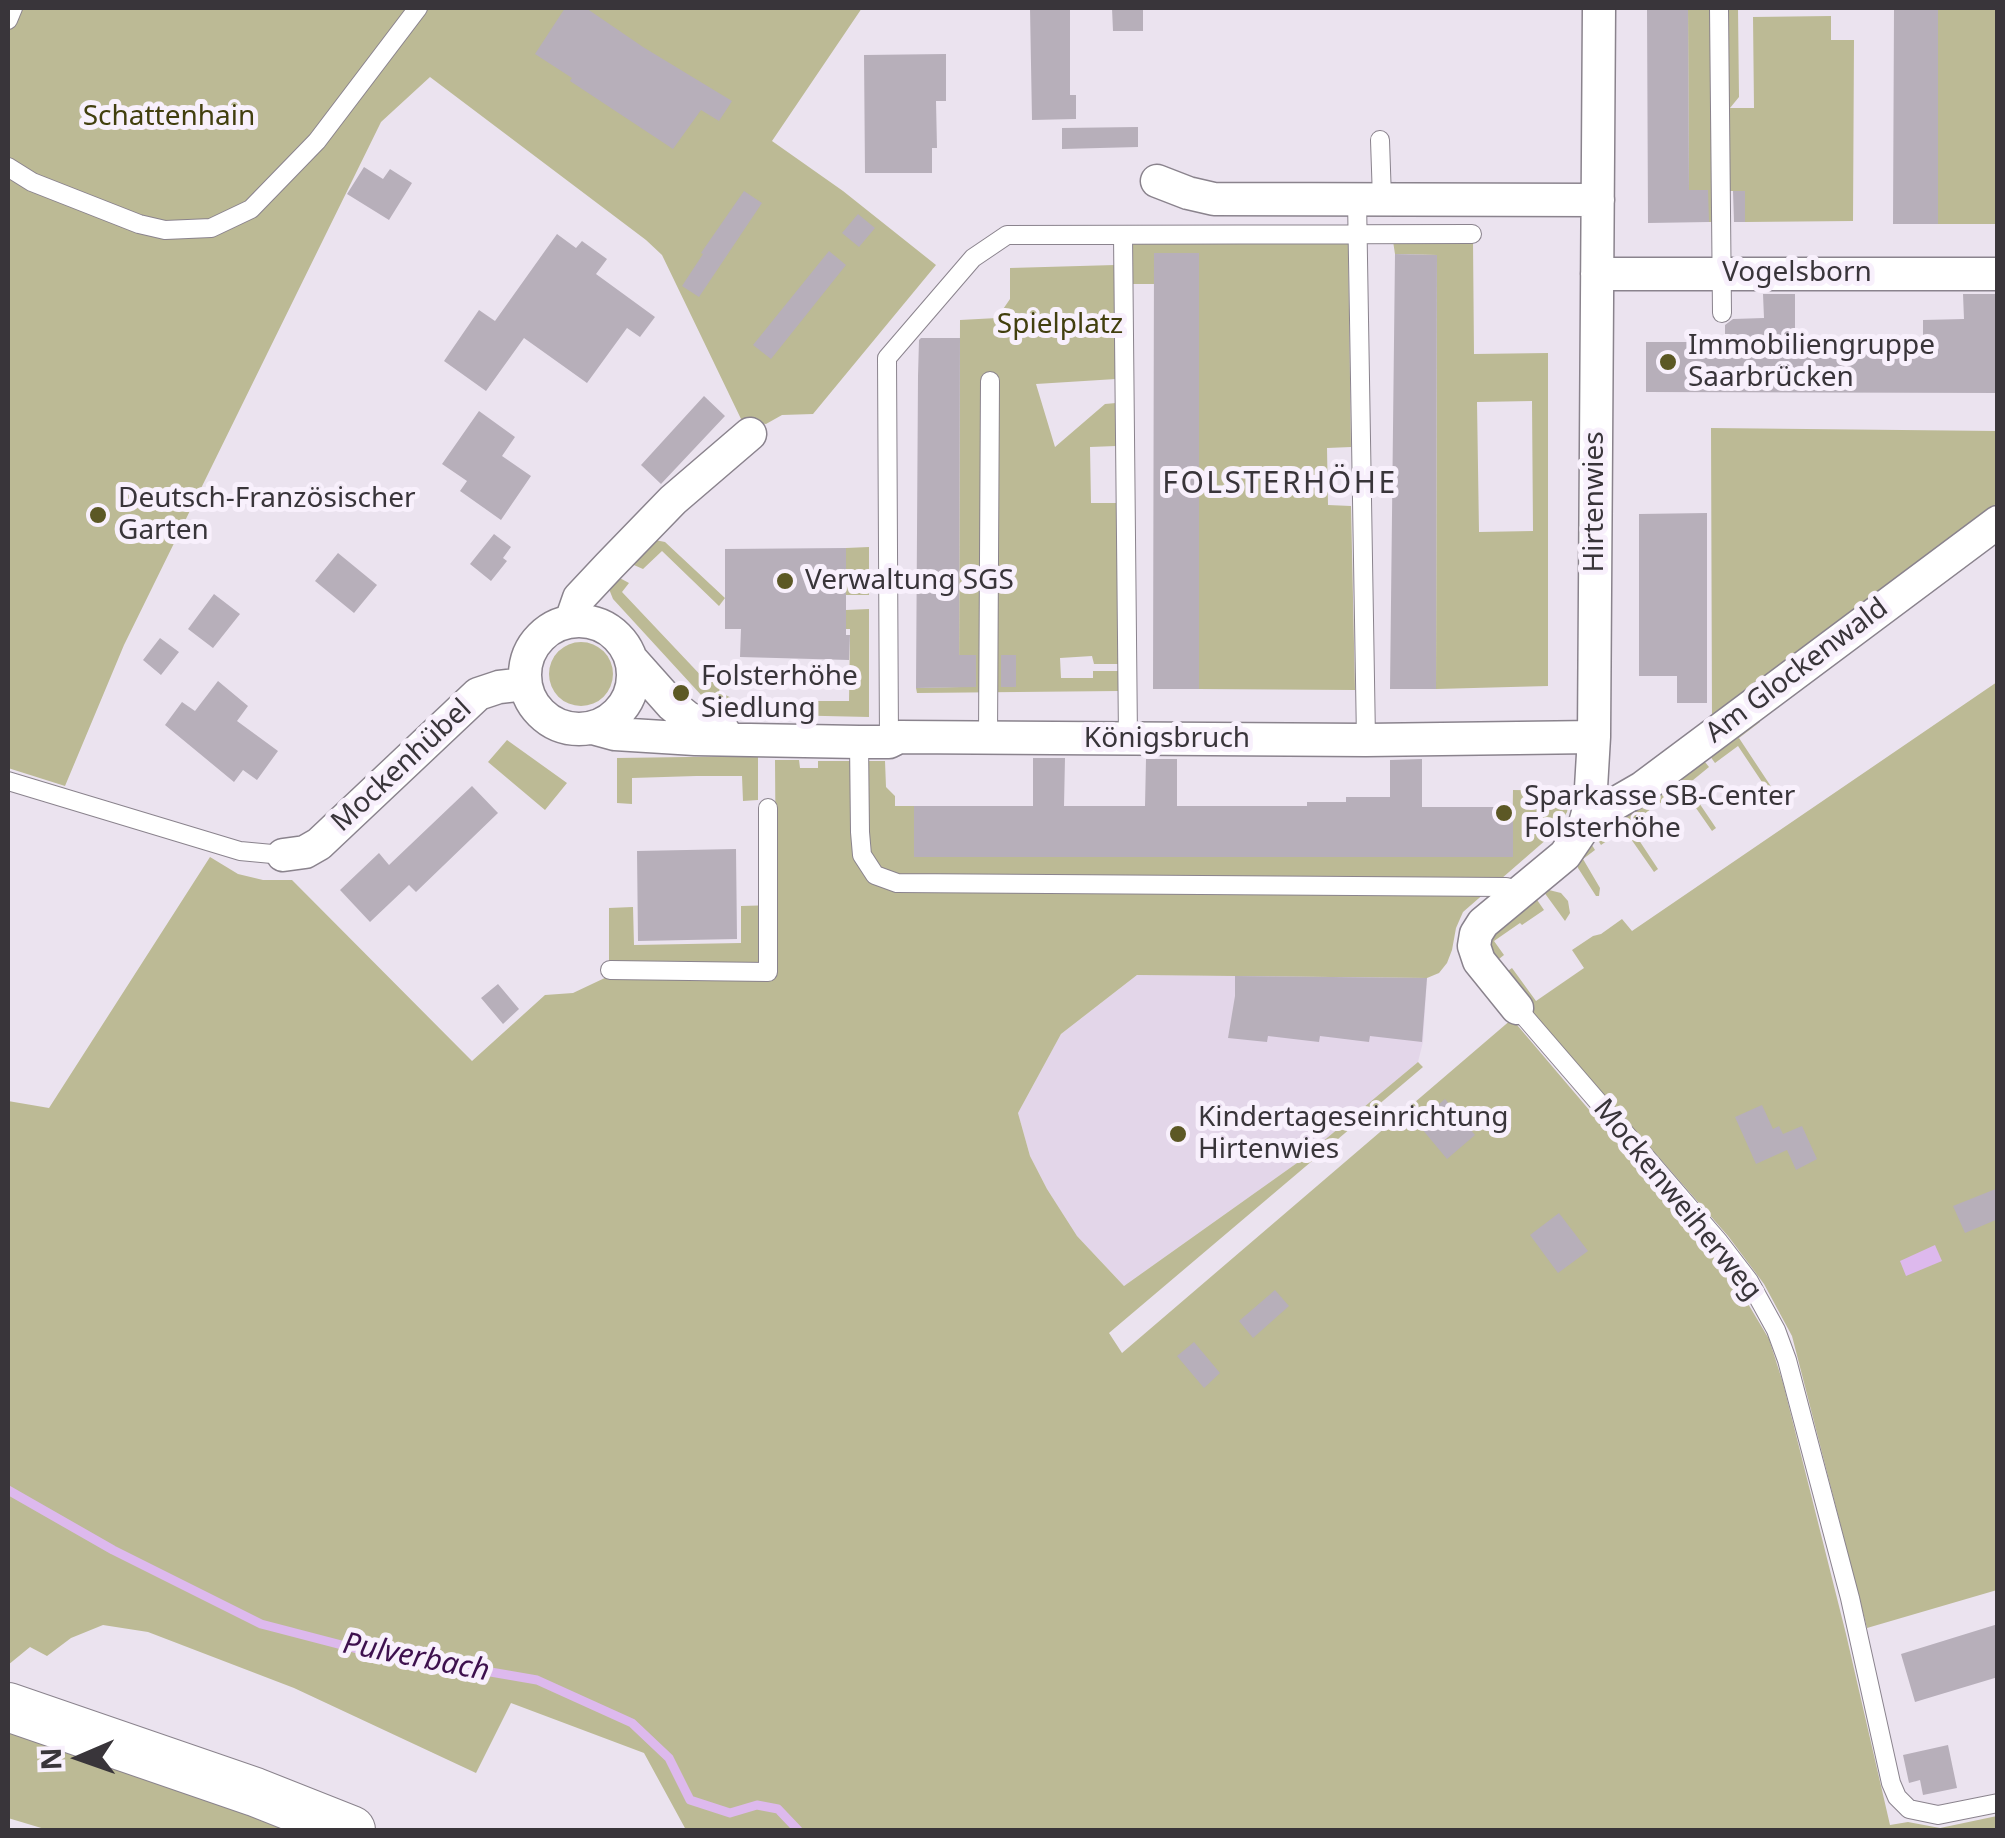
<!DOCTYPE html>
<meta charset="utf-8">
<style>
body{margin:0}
#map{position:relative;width:2005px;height:1838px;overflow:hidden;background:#ebe3ef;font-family:"Noto Sans",sans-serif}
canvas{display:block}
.frame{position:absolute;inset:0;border:10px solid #39353a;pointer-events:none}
.north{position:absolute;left:30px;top:1708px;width:100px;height:100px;-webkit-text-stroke:8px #f8f0fc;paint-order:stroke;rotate:268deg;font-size:28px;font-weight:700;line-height:40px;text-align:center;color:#39353a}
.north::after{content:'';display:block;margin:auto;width:35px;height:45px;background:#39353a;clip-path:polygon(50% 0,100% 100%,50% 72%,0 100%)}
</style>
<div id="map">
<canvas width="2005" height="1838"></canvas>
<div class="frame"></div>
<div class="north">N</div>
</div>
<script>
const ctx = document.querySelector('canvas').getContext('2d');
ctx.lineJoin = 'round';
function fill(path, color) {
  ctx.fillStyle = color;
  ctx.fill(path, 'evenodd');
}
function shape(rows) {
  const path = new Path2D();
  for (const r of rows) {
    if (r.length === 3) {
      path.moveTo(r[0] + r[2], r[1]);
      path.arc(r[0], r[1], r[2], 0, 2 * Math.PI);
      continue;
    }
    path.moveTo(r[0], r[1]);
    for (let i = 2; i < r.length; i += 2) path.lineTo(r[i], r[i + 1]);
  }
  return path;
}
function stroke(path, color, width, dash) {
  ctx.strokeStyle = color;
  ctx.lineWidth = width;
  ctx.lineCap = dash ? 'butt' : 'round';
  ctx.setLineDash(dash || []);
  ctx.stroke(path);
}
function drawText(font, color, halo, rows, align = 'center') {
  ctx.font = font + ' "Noto Sans",sans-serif';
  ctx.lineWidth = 10;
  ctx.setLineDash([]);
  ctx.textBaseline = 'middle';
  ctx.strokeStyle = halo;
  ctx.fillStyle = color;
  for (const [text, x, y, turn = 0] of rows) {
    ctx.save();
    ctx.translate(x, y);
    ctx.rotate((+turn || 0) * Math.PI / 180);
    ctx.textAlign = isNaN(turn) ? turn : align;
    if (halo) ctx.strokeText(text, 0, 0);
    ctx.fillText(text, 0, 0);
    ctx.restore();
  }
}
const built = shape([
 [1137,975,1427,978,1423,1042,1418,1062,1297,1163,1124,1286,1077,1236,1047,1189,1030,1156,1018,1113,1061,1034]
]);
const green = shape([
 [8,8,862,8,772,141,843,191,936,265,813,414,782,415,766,424,742,421,662,255,646,240,430,77,381,122,124,645,65,786,8,768],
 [1688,8,1738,8,1739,97,1730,108,1754,108,1753,17,1831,16,1831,40,1854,40,1853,221,1745,222,1745,191,1728,191,1714,222,1689,222],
 [1938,8,1997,8,1997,224,1938,224],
 [1348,241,1351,447,1327,448,1328,505,1351,506,1355,690,1199,689,1199,254,1154,284,1131,284,1131,243],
 [1393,241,1473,241,1474,354,1548,353,1548,686,1436,689,1437,255,1395,254],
 [1532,401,1533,531,1479,532,1477,402],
 [1115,265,1116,379,1036,384,1055,447,1105,404,1116,403,1116,446,1090,447,1091,503,1117,503,1118,664,1094,664,1092,656,1060,658,1061,678,1093,678,1093,671,1118,671,1118,691,917,693,916,688,959,687,960,320,997,318,1010,299,1010,268],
 [1711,428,1997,431,1997,503,1760,680,1712,720],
 [655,540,665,542,725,598,719,606,662,551,643,569,627,562],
 [869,547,869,595,846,595,846,548],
 [616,576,629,583,622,592,708,683,714,678,721,683,719,692,738,701,849,701,850,635,850,629,846,629,846,610,869,609,869,717,737,714,719,708,702,696,613,599,609,589],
 [581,674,32],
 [1997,682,1997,1590,1867,1628,1792,1336,1764,1284,1728,1236,1545,1028,1502,975,1512,968,1536,1001,1584,968,1572,950,1593,936,1601,934,1622,919,1632,931],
 [1755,715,1760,722,1739,738,1772,788,1768,791,1738,746,1715,763,1707,752],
 [507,740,567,783,545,810,488,762],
 [758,756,758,800,743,801,742,776,696,776,632,778,632,804,617,803,617,758],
 [1701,757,1709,767,1687,785,1716,828,1712,831,1682,788,1659,804,1652,794],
 [775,760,799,760,800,768,818,768,818,761,885,761,886,787,895,796,895,806,914,806,915,857,1512,857,1513,790,1571,791,1567,812,1555,832,1463,912,1456,928,1452,950,1447,963,1439,973,1427,978,1137,975,1061,1034,1018,1113,1030,1156,1047,1189,1077,1236,1124,1286,1297,1163,1418,1062,1423,1067,1109,1333,1122,1353,1512,1019,1708,1250,1744,1297,1769,1339,1783,1383,1846,1634,1890,1825,1908,1822,1940,1828,1997,1816,1997,1830,686,1830,644,1753,511,1703,476,1773,294,1688,148,1632,103,1625,71,1638,47,1656,30,1647,8,1665,8,1101,49,1108,210,857,238,874,263,880,292,880,472,1061,545,995,573,993,609,976,609,908,633,907,634,945,741,943,741,906,776,905],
 [1645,799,1651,809,1629,825,1658,869,1654,872,1624,829,1601,845,1596,837],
 [1590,842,1595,850,1583,859,1600,888,1599,896,1596,896,1578,868,1577,860],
 [1541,888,1561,893,1568,901,1570,913,1565,921],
 [1533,894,1544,910,1522,925,1520,923,1494,941,1504,955,1494,963,1489,934],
 [8,1729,172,1785,288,1830,48,1830,8,1818]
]);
const water = shape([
 [1935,1245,1942,1261,1906,1276,1900,1261]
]);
const stream = shape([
 [8,1490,113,1550,261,1624,357,1649,537,1680,632,1723,669,1758,690,1800,730,1813,757,1805,778,1809,798,1830]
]);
const building = shape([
 [565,8,586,8,643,47,732,101,719,121,701,110,673,149,570,81,572,78,535,54],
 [1030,8,1070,8,1070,95,1076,95,1076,119,1032,120],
 [1112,8,1143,8,1143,31,1113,31],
 [1647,8,1688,8,1689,190,1708,190,1709,222,1648,223],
 [1894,8,1938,8,1938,224,1893,224],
 [946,54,946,101,936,101,937,148,932,148,932,173,865,173,864,55],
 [1138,127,1138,147,1062,149,1062,128],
 [364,167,383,179,390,169,412,183,389,220,347,194],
 [744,191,762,203,699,297,682,286,703,254,701,253],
 [1733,191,1745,191,1745,222,1734,222],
 [858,214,875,228,859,247,842,233],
 [557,234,576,248,582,241,607,259,596,274,655,317,640,337,627,328,587,383,524,338,486,391,444,361,479,310,495,321],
 [829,251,846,265,771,359,753,345],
 [1154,253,1199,253,1199,689,1153,689],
 [1395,254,1437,255,1436,689,1390,689],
 [1763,294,1795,294,1795,342,1923,343,1923,320,1964,319,1963,294,1995,294,1998,393,1646,392,1646,342,1725,342,1725,325,1733,319,1764,318],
 [921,338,960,338,959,655,976,655,976,687,916,688,918,376,919,340],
 [704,396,725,416,661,484,641,465],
 [479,411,515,437,502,456,531,476,501,520,460,491,467,481,442,464],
 [1707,513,1707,703,1677,703,1677,676,1639,676,1639,514],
 [494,534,511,547,503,558,507,561,491,581,470,564],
 [846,548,846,635,850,635,849,660,740,657,741,629,725,629,725,549],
 [338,553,377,585,354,613,315,581],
 [214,594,240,614,213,648,188,629],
 [160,638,179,652,161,675,143,660],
 [1001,655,1016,655,1016,687,1001,687],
 [218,681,248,706,237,721,278,751,257,780,243,770,234,782,165,725,182,702,195,711],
 [1033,758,1065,758,1064,806,1145,806,1146,759,1177,759,1177,806,1307,806,1307,802,1346,802,1346,797,1390,797,1390,760,1422,759,1422,807,1513,807,1513,857,914,857,914,806,1033,806],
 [472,786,498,813,416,892,409,885,370,922,340,890,379,853,389,865],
 [736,849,737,939,638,941,637,851],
 [1235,976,1427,978,1422,1042,1370,1036,1369,1042,1320,1036,1319,1042,1268,1036,1267,1042,1228,1038,1235,996],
 [498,984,519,1009,503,1024,481,998],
 [1445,1099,1475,1135,1447,1159,1417,1123],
 [1762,1105,1773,1129,1779,1126,1783,1134,1802,1126,1817,1159,1796,1170,1787,1150,1756,1164,1735,1117],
 [1998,1188,1998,1219,1965,1233,1953,1206],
 [1559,1213,1588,1251,1558,1273,1530,1235],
 [1275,1290,1289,1306,1253,1338,1239,1321],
 [1194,1342,1220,1373,1204,1388,1177,1356],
 [1998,1624,1998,1677,1915,1702,1901,1654],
 [1948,1745,1957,1788,1923,1795,1920,1780,1909,1783,1903,1755]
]);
const service = shape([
 [1719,8,1722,313],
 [8,20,13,8],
 [1380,140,1382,199],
 [8,167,32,182,139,224,165,230,211,228,251,209,317,141,418,8],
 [1357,199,1366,740],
 [1123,235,1128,739],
 [988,737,990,381],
 [859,742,860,832,862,855,875,875,897,883,1506,887,1521,891],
 [889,742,887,358,973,258,1007,235,1472,234],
 [8,781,240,851,283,855],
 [610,970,768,972,768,808],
 [1517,1008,1719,1242,1749,1281,1776,1330,1787,1360,1850,1598,1891,1783,1897,1797,1909,1809,1938,1815,1998,1803]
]);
const minor = shape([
 [1157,181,1188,193,1214,199,1598,200],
 [1597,274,1998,274],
 [579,675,54],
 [571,621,579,598,609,566,673,500,750,434],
 [631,659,672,705,688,718,724,732],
 [593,728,615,734,695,739,859,742,889,742,899,737,1366,740,1594,737],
 [1590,805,1616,803,1642,788,1998,522],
 [283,855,305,852,319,844,478,694,499,687,525,684],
 [1517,1008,1479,961,1474,946,1476,934,1483,923,1565,855,1584,827,1590,805,1594,737,1599,8]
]);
const secondary = shape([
 [8,1707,255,1792,351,1830]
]);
const markers = [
 [1668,362,10,"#5c5825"],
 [98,515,10,"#5c5825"],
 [785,581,10,"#5c5825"],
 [681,693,10,"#5c5825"],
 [1504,813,10,"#5c5825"],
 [1178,1134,10,"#5c5825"]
];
const parkNames = [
 ["Schattenhain",169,117],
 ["Spielplatz",1060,325]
];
const streetNames = [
 ["Vogelsborn",1797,273],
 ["Hirtenwies",1595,502,-90],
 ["Am Glockenwald",1797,671,-37],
 ["Königsbruch",1167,739],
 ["Mockenhübel",402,766,-43],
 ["Mockenweiherweg",1677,1200,51]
];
const poiNames = [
 ["Immobiliengruppe",1688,346],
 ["Saarbrücken",1688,378],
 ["Deutsch-Französischer",118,499],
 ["Garten",118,531],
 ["Verwaltung SGS",805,581],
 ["Folsterhöhe",701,677],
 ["Siedlung",701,709],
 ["Sparkasse SB-Center",1524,797],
 ["Folsterhöhe",1524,829],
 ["Kindertageseinrichtung",1198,1118],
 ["Hirtenwies",1198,1150]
];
const neighbourhoodNames = [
 ["FOLSTERHÖHE",1280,484]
];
const waterNames = [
 ["Pulverbach",416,1658,11]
];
fill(built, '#e3d6e9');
fill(green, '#bcba95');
fill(water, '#ddb9ed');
stroke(stream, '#ddb9ed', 9);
fill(building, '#b7afba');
stroke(service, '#8a838d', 20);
stroke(minor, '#8a838d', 35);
stroke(secondary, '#8a838d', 50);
stroke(service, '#fff', 18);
stroke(minor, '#fff', 32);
stroke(secondary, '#fff', 48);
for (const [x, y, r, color] of markers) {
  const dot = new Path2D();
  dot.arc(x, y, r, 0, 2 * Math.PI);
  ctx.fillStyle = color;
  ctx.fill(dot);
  stroke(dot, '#f8f0fc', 4);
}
drawText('28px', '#423f0e', '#f8f0fc', parkNames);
drawText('28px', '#39353a', '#f8f0fc', streetNames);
drawText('28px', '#39353a', '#f8f0fc', poiNames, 'left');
ctx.letterSpacing = '2.5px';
drawText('30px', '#39353a', '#f8f0fc', neighbourhoodNames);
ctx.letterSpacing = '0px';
drawText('italic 30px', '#3e114e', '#f8f0fc', waterNames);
</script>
